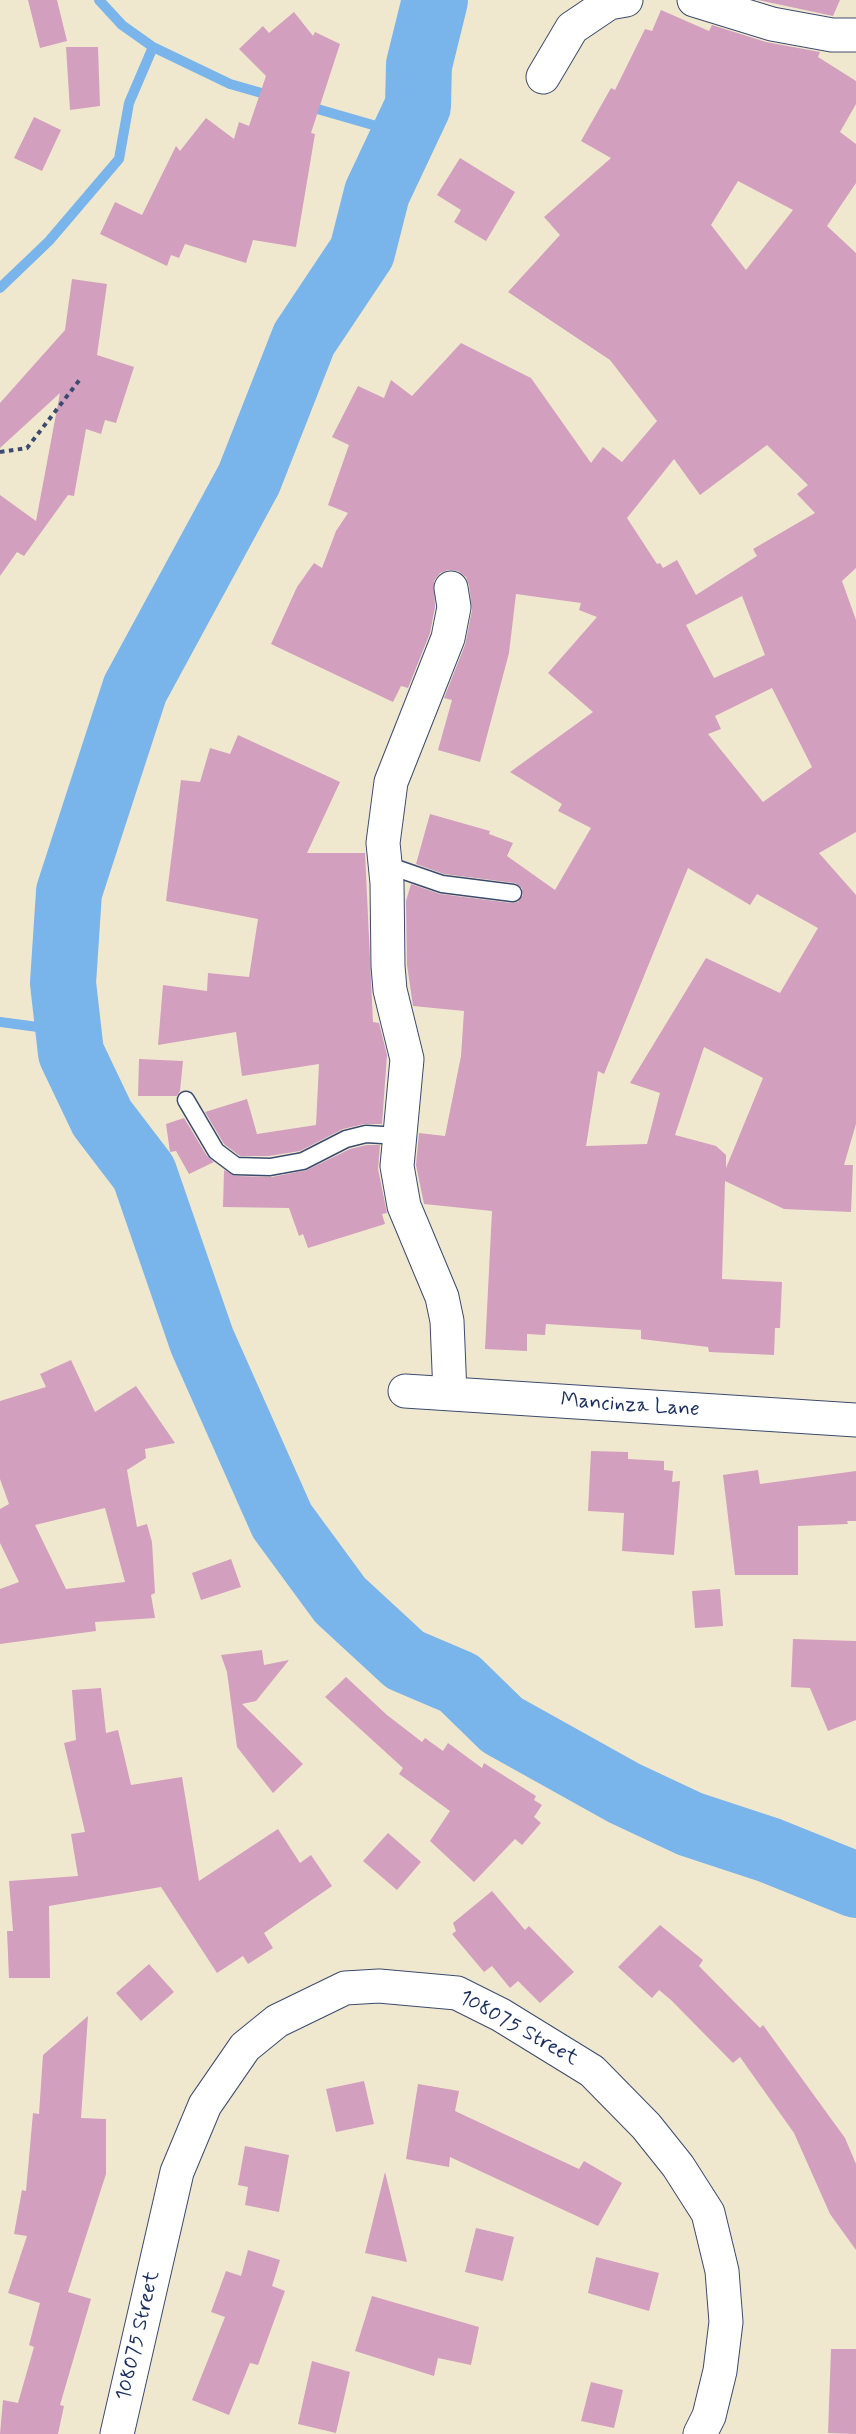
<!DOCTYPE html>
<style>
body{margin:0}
canvas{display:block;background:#f0e8ce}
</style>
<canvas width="856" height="2434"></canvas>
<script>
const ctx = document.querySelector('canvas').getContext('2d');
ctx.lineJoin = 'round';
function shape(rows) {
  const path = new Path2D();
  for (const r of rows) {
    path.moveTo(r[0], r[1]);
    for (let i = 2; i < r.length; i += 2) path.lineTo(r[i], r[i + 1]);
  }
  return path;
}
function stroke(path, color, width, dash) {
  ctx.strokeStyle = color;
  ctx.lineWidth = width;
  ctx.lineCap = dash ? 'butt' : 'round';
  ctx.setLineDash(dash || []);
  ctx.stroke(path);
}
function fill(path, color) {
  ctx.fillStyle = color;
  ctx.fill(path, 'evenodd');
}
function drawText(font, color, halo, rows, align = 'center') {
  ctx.font = font + ' Mynerve,sans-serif';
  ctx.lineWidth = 4.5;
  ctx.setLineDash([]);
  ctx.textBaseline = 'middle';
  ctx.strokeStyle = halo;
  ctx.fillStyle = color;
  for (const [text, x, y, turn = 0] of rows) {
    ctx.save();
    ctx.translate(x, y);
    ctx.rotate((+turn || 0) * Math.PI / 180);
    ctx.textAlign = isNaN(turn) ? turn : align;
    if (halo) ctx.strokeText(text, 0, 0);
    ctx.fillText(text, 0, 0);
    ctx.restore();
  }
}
const stream = shape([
 [99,0,122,25,153,47,230,84,272,96],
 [307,106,404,134],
 [0,288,49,241,119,159,129,103,153,47],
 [0,1022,68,1031]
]);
const river = shape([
 [435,0,419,65,418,106,377,193,362,252,304,339,249,479,135,689,69,892,63,983,71,1053,102,1118,144,1173,202,1341,282,1521,340,1600,405,1660,459,1683,502,1725,624,1793,690,1824,769,1850,856,1885]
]);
const building = shape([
 [28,0,57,0,67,41,40,48],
 [758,0,840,0,833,16],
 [661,10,709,31,712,25,766,42,820,52,818,57,856,81,856,104,840,132,856,144,856,183,827,226,856,253,856,568,842,581,856,620,856,832,819,853,856,895,856,1124,844,1165,853,1165,851,1212,784,1209,725,1181,722,1279,782,1282,780,1328,775,1328,774,1355,709,1352,708,1347,641,1339,641,1330,546,1324,545,1335,527,1334,527,1351,485,1349,492,1211,424,1204,416,1165,419,1133,445,1136,461,1056,464,1011,413,1006,407,965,406,901,411,884,440,894,512,903,518,902,523,895,522,888,515,883,444,874,416,864,430,814,490,831,489,834,513,843,507,856,555,890,591,828,558,811,562,804,510,772,593,712,548,673,597,617,579,610,581,603,516,594,509,653,480,762,438,750,452,700,444,698,465,645,472,610,469,585,466,577,458,571,448,570,440,573,434,581,435,607,430,633,408,688,401,686,393,702,271,644,297,587,314,563,322,568,336,531,348,513,328,505,349,445,332,437,358,386,384,398,391,380,412,396,461,343,531,378,591,463,603,447,622,462,657,421,610,360,508,292,560,235,544,217,611,158,581,141,611,88,615,90,645,29,652,31],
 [738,181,793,210,746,270,711,225],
 [767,445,808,485,797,494,815,513,753,549,757,556,696,595,677,560,663,568,660,563,657,564,627,518,674,459,700,495],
 [742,596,765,655,714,678,686,625],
 [772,688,812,767,763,802,708,734,721,729,715,716],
 [688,868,750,905,757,894,818,928,780,993,706,958,630,1083,660,1093,647,1144,586,1146,598,1071,604,1074],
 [704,1047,763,1078,726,1168,726,1155,716,1146,675,1135],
 [294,12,313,36,315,32,340,44,311,133,315,134,296,247,253,240,246,263,185,244,179,258,171,255,167,266,100,234,115,202,142,215,176,146,180,151,206,118,234,139,239,122,249,126,266,76,239,49,263,26,269,33],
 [66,47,98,47,100,106,70,110],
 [34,117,61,130,42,171,14,158],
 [460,158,515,192,486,241,454,222,461,210,437,195],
 [72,279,107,284,97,355,134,367,116,423,105,420,101,434,86,429,74,496,68,495,24,556,17,552,0,576,0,495,36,521,60,393,0,448,0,403,65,330],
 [238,735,340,782,307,853,365,853,373,1022,379,1023,387,1055,382,1124,364,1124,343,1129,300,1151,269,1156,240,1156,224,1144,205,1112,247,1099,257,1134,316,1125,319,1064,242,1076,236,1032,158,1045,163,985,207,991,208,973,249,977,258,919,166,901,181,780,200,782,210,748,230,754],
 [139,1059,183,1061,180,1091,177,1096,138,1096],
 [184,1118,207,1156,214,1162,189,1174,176,1151,170,1152,166,1124],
 [367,1145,380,1145,378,1169,387,1213,382,1214,385,1224,308,1248,303,1234,299,1236,289,1208,223,1207,224,1170,236,1176,272,1177,307,1170,350,1149],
 [71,1360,95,1412,136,1386,175,1443,145,1449,146,1458,127,1470,137,1527,147,1524,152,1542,155,1593,151,1595,155,1618,95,1622,96,1631,0,1644,0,1589,19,1582,0,1543,0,1509,9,1504,0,1479,0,1401,46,1387,40,1374],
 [105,1508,125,1582,66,1589,35,1525],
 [591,1451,628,1452,628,1459,664,1461,664,1470,673,1471,672,1482,680,1481,674,1555,622,1551,624,1513,588,1511],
 [758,1470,760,1484,856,1471,856,1521,847,1521,848,1524,798,1526,798,1575,735,1575,723,1475],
 [231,1559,241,1587,201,1600,192,1573],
 [720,1589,723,1626,695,1628,692,1591],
 [793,1639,856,1641,856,1720,828,1731,810,1688,791,1687],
 [262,1650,264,1665,289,1660,256,1701,242,1704,303,1764,273,1793,237,1747,227,1672,221,1655],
 [346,1677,387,1715,422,1742,425,1738,443,1751,448,1743,482,1768,484,1763,536,1796,534,1800,542,1805,534,1817,541,1823,522,1845,515,1839,474,1882,430,1841,450,1811,399,1774,403,1768,325,1697],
 [101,1688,106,1733,118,1730,131,1785,182,1777,199,1881,278,1829,300,1863,311,1855,332,1886,264,1933,273,1948,248,1964,243,1956,217,1973,161,1887,49,1906,50,1978,9,1978,7,1931,13,1931,9,1881,78,1876,71,1834,85,1832,64,1743,76,1740,72,1690],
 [388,1833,421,1862,397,1890,363,1861],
 [492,1891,525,1930,529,1926,574,1972,540,2003,518,1981,510,1988,492,1966,484,1972,452,1934,456,1931,453,1923],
 [660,1925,703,1960,699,1966,760,2028,763,2025,845,2138,856,2164,856,2250,830,2214,794,2133,740,2057,733,2063,671,2000,659,1990,652,1998,618,1967],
 [149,1964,174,1992,141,2021,116,1993],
 [88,2016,81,2118,106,2119,106,2174,68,2292,91,2299,60,2405,64,2406,58,2434,0,2434,3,2400,18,2403,34,2347,29,2345,40,2303,8,2293,27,2236,14,2234,22,2190,26,2191,33,2113,39,2114,43,2055],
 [364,2081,374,2124,336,2132,326,2089],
 [418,2084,459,2091,455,2111,579,2169,584,2161,622,2183,598,2226,450,2157,449,2167,406,2159],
 [245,2146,289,2155,279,2212,245,2205,248,2187,238,2185],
 [385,2172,407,2262,365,2253],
 [476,2228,514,2237,503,2281,465,2272],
 [248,2250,280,2260,272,2286,285,2291,258,2365,250,2363,229,2415,192,2400,225,2317,211,2312,226,2271,241,2276],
 [596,2257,659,2273,649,2311,588,2293],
 [372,2296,479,2327,471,2365,438,2358,434,2376,355,2351],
 [831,2349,856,2349,856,2434,828,2433],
 [312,2361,350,2372,336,2433,298,2424],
 [591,2382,623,2390,614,2428,581,2421]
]);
const path = shape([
 [0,452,27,448,81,378]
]);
const lane = shape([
 [384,864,442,884,513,893],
 [186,1100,216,1151,236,1166,270,1167,303,1161,346,1139,366,1134,400,1136]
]);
const street = shape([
 [694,0,772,24,832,35,856,35],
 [543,77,572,28,609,3,626,0],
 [405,1391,856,1420],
 [450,1394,447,1321,442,1297,404,1206,397,1166,407,1059,390,990,388,966,387,883,383,843,391,782,448,638,454,607,451,588],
 [117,2434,177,2172,205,2105,245,2047,277,2021,345,1988,379,1986,457,1993,501,2015,592,2071,646,2126,678,2166,708,2213,722,2271,726,2322,720,2371,709,2416,700,2434]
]);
const streetNames = [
 ["Mancinza Lane",630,1406,4],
 ["108075 Street",518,2029,29],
 ["108075 Street",139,2336,-77]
];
stroke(stream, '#79b4eb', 10);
stroke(river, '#79b4eb', 66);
fill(building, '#d29fbe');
stroke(lane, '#3b4b6f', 19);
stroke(street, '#3b4b6f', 35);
stroke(path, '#3b4b6f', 4, [4.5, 4.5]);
stroke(lane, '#fff', 16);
stroke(street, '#fff', 33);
drawText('21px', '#1b2f5e', '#fff', streetNames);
</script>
